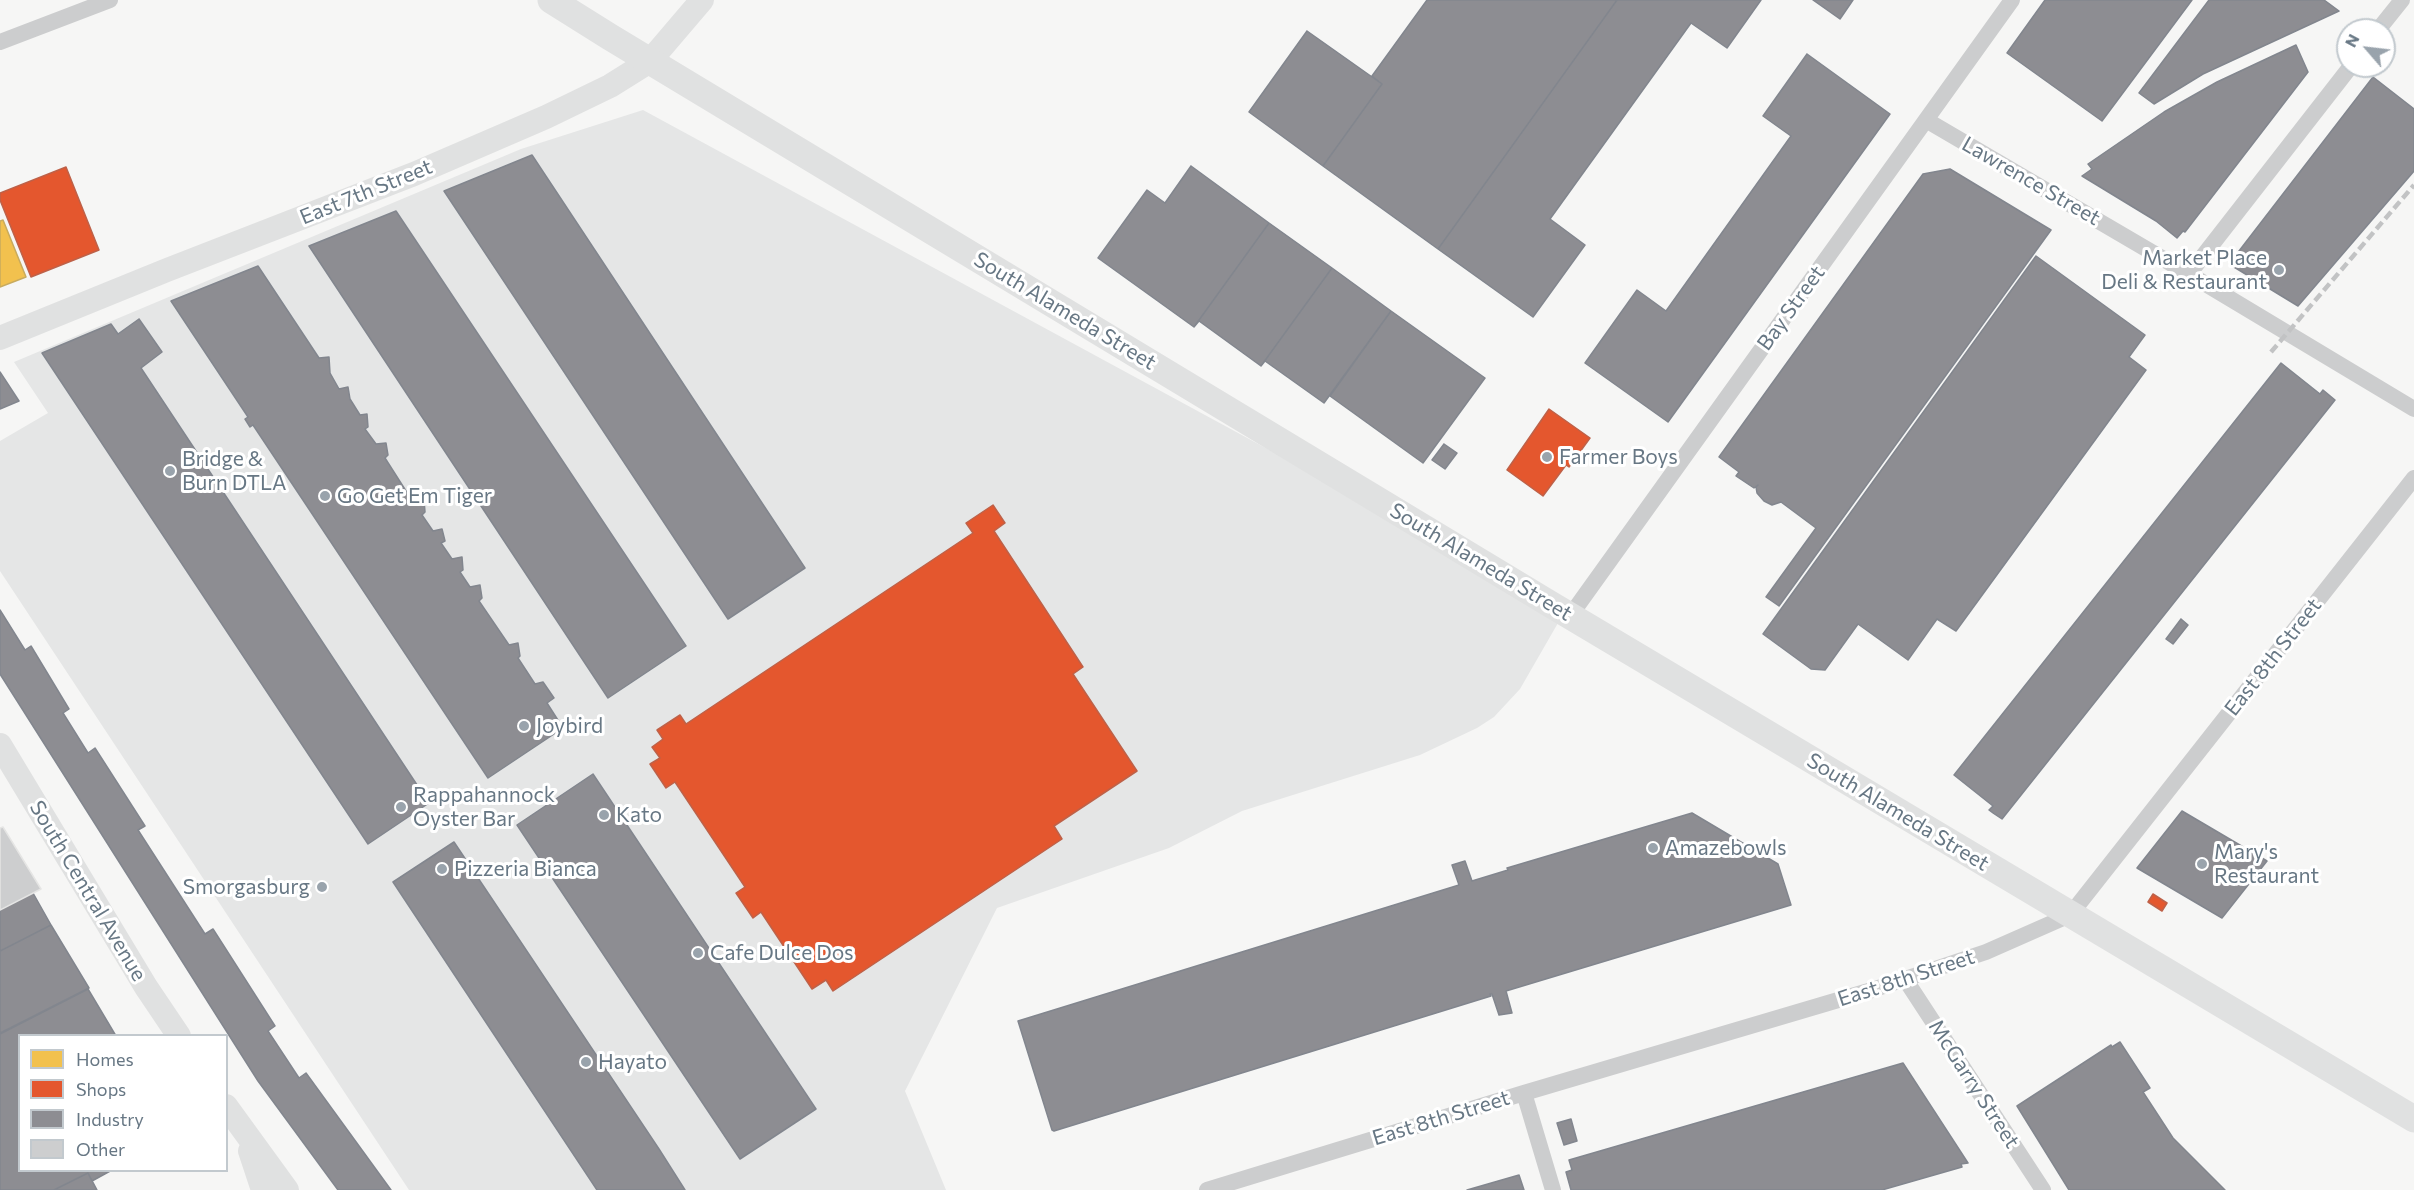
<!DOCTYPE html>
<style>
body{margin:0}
#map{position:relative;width:2414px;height:1190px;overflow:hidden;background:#f6f6f5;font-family:Commissioner,sans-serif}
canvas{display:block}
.legend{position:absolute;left:18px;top:1034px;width:210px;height:138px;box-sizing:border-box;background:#fff;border:2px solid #c2c9ce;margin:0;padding:8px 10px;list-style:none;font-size:18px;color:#677784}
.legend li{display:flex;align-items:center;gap:12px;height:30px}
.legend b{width:30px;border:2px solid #c2c9ce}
.north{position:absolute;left:2336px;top:18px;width:60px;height:60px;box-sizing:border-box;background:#fff;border:2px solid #c2c9ce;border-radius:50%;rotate:298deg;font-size:16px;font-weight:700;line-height:24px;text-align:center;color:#677784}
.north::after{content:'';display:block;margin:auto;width:21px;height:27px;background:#99a3ac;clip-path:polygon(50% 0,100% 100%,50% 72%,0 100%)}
</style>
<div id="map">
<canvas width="2414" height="1190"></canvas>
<ul class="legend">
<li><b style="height:16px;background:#f2c14e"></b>Homes</li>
<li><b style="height:16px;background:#e4572e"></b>Shops</li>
<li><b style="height:16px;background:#8d8d92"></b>Industry</li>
<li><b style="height:16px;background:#cdcecf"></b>Other</li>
</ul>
<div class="north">N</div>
</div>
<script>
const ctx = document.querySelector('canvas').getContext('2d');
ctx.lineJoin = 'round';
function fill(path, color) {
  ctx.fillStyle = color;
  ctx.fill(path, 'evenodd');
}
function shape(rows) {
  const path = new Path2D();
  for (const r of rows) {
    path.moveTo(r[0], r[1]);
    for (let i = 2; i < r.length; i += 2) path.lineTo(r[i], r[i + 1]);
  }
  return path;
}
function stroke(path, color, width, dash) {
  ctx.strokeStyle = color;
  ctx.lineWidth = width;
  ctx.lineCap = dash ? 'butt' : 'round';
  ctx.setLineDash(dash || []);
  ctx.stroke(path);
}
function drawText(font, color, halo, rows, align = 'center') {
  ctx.font = font + ' Commissioner,sans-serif';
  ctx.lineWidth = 6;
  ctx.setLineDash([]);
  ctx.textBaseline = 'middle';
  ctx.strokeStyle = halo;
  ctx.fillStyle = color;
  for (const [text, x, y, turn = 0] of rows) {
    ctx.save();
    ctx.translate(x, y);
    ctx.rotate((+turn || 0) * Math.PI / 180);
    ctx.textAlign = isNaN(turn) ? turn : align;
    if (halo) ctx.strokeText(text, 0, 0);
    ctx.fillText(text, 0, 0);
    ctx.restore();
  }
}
const built = shape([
 [643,110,1415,529,1558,623,1520,689,1494,717,1477,728,1420,755,1242,811,1169,848,997,908,905,1091,946,1190,409,1190,0,571,0,441,48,413,14,362,521,149]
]);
const homes = shape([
 [3,220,26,277,0,287,0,221,3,220]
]);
const shops = shape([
 [66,167,99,250,31,277,0,200,0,193,66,167],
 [1549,409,1590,438,1569,467,1566,465,1543,496,1507,470,1549,409],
 [993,505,1005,523,994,531,1083,667,1073,674,1137,771,1054,826,1062,839,833,991,826,980,812,989,761,912,753,918,736,893,745,887,675,782,666,788,650,764,660,758,652,747,663,739,657,730,680,715,686,724,973,533,966,523,993,505],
 [2153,894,2167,903,2162,911,2148,902,2153,894]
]);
const industry = shape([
 [1427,0,1617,0,1438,249,1323,166,1382,84,1372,76,1427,0],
 [1617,0,1761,0,1727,48,1691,23,1550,219,1585,245,1533,317,1438,249,1617,0],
 [1813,0,1853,0,1840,19,1813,0],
 [2045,0,2192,0,2102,121,2007,53,2045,0],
 [2209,0,2324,0,2339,11,2203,74,2154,104,2139,93,2209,0],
 [1307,31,1382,84,1323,166,1249,112,1307,31],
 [2296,45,2308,72,2185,232,2183,231,2177,238,2156,221,2082,176,2092,169,2088,164,2164,112,2217,82,2296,45],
 [1807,54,1890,114,1668,422,1585,363,1637,290,1666,311,1791,136,1763,116,1807,54],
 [2373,77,2414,109,2414,171,2298,306,2229,264,2373,77],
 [532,155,805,568,728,619,444,191,532,155],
 [1191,166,1269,223,1194,327,1098,258,1147,190,1165,203,1191,166],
 [1950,169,2051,230,1779,606,1766,597,1816,528,1781,502,1772,505,1764,501,1757,493,1756,487,1758,485,1754,488,1736,476,1739,472,1719,457,1923,174,1950,169],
 [396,211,686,646,608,698,309,246,396,211],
 [1269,223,1332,268,1261,366,1199,321,1194,327,1269,223],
 [2036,256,2145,335,2129,357,2146,370,1956,631,1937,619,1908,660,1858,624,1825,670,1811,669,1763,634,2036,256],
 [258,266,319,358,329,357,330,373,339,389,348,387,350,399,360,415,367,414,368,427,365,429,376,444,386,443,388,455,385,458,413,502,424,500,425,512,422,515,433,531,442,529,445,541,441,543,452,559,462,557,463,570,460,572,470,587,480,585,482,598,479,601,509,645,518,643,520,656,518,658,535,684,543,682,554,698,547,703,563,728,488,778,253,425,250,427,245,419,248,417,171,301,258,266],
 [1332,268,1391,311,1324,403,1265,361,1261,366,1332,268],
 [1391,311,1485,378,1423,463,1330,396,1391,311],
 [139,319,162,352,141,368,429,803,368,844,42,353,111,324,118,334,139,319],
 [2281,363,2320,394,2323,390,2335,400,2002,819,1993,813,1989,810,1993,806,1954,775,2281,363],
 [0,372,19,401,0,409,0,372],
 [1444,444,1457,453,1445,469,1432,460,1444,444],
 [0,610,25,650,31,646,69,709,63,713,88,753,95,748,145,826,138,830,205,934,213,929,275,1026,268,1031,299,1078,306,1073,391,1190,338,1190,258,1081,0,674,0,610],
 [2181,619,2188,625,2173,644,2166,639,2181,619],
 [593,774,816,1109,740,1159,517,825,593,774],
 [2182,811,2267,861,2222,918,2137,868,2182,811],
 [1692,813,1778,864,1791,905,1506,991,1512,1013,1499,1015,1492,994,1490,994,1491,996,1054,1131,1052,1130,1018,1021,1459,885,1452,865,1465,861,1472,881,1508,870,1507,868,1692,813],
 [454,842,659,1149,685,1190,597,1190,393,882,454,842],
 [33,893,51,925,0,951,0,910,33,893],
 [51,925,89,988,0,1033,0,951,51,925],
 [88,989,116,1036,20,1036,20,1170,112,1170,92,1181,88,1173,54,1190,0,1190,0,1034,88,989],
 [2120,1042,2150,1088,2143,1092,2173,1138,2225,1190,2069,1190,2017,1106,2111,1045,2112,1047,2120,1042],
 [1903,1063,1968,1163,1961,1164,1962,1167,1882,1190,1571,1190,1566,1172,1572,1170,1569,1160,1903,1063],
 [1571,1119,1577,1141,1564,1145,1557,1123,1571,1119],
 [88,1173,97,1190,54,1190,88,1173],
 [1519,1175,1524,1190,1467,1190,1519,1175]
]);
const building = shape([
 [3,827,41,889,0,910,0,828,3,827]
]);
const street = shape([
 [2378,30,2402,0],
 [0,42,110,0],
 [1926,120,2189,274,2414,409],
 [2189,274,2351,66],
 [1570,616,2012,0],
 [1905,979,2043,1190],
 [1524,1093,1553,1190],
 [1207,1190,1524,1093,1872,990,1986,952,2070,915,2414,478]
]);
const secondary = shape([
 [0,338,167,270,414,174,546,117,610,86,650,61,702,0],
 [0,745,146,987,179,1036],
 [226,1106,287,1190],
 [250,1151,263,1190]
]);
const primary = shape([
 [551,0,610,37,1550,604,2414,1119]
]);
const rail = shape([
 [2271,352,2414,185]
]);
const markers = [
 [2279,270,6,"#99a3ac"],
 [1547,457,6,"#99a3ac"],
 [170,471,6,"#99a3ac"],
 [325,496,6,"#99a3ac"],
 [524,726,6,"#99a3ac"],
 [401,807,6,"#99a3ac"],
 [604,815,6,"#99a3ac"],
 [1653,848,6,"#99a3ac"],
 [2202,864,6,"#99a3ac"],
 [442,869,6,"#99a3ac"],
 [322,887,6,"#99a3ac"],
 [698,953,6,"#99a3ac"],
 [586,1062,6,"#99a3ac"]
];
const streetNames = [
 ["Lawrence Street",2031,181,30],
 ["East 7th Street",366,192,-22],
 ["Bay Street",1791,308,-54],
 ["South Alameda Street",1065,311,31],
 ["South Alameda Street",1481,562,31],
 ["East 8th Street",2273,657,-52],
 ["South Alameda Street",1898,812,31],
 ["South Central Avenue",88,891,59],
 ["East 8th Street",1906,978,-18],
 ["McGarry Street",1974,1084,57],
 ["East 8th Street",1441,1118,-17]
];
const poiNames = [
 ["Market Place",2267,258,"right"],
 ["Deli & Restaurant",2267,282,"right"],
 ["Farmer Boys",1559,457],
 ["Bridge &",182,459],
 ["Burn DTLA",182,483],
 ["Go Get Em Tiger",337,496],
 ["Joybird",536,726],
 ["Rappahannock",413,795],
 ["Oyster Bar",413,819],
 ["Kato",616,815],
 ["Amazebowls",1665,848],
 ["Mary's",2214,852],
 ["Restaurant",2214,876],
 ["Pizzeria Bianca",454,869],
 ["Smorgasburg",310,887,"right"],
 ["Cafe Dulce Dos",710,953],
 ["Hayato",598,1062]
];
fill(built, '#e5e6e6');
fill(homes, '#f2c14e');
stroke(homes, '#c8ab5e', 1.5);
fill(shops, '#e4572e');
stroke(shops, '#be6148', 1.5);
fill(industry, '#8d8d92');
stroke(industry, '#82868e', 1.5);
fill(building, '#cdcecf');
stroke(building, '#e5e5e4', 1.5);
stroke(street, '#cccdce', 16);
stroke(secondary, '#e0e1e1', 24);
stroke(primary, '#e0e1e1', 27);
stroke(rail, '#c2c3c4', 4.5, [9, 4.5]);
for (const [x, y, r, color] of markers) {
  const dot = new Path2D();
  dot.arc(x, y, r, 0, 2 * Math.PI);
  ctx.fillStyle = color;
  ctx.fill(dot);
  stroke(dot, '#fff', 2);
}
drawText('21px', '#677784', '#fff', streetNames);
drawText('21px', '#677784', '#fff', poiNames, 'left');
</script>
